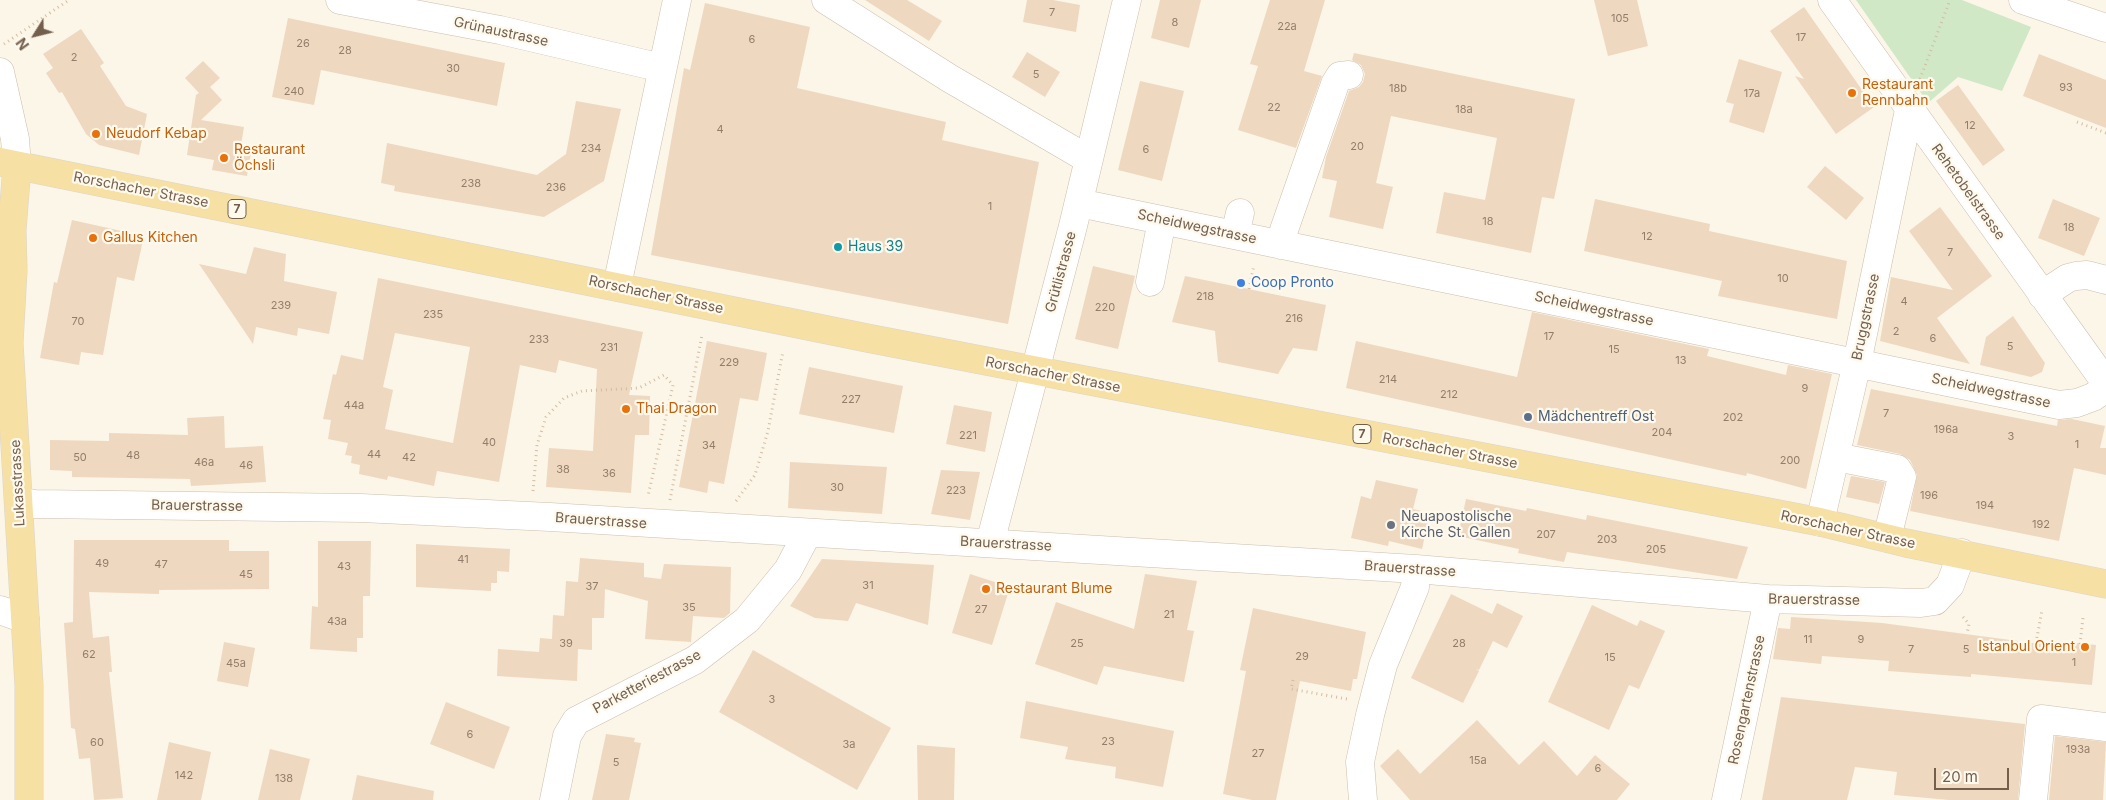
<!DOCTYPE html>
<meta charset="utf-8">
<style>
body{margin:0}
#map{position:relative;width:2106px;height:800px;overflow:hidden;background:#fbf6e7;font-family:Inter,sans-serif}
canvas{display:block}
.north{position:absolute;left:10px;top:10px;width:50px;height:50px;-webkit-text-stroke:4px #fef9ed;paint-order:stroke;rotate:234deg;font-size:14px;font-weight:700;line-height:20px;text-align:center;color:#745f4d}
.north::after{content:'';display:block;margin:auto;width:18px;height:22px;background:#745f4d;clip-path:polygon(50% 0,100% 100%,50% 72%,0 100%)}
.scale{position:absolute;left:1934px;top:768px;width:75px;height:22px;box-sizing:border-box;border:2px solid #745f4d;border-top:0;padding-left:6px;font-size:15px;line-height:18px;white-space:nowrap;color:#745f4d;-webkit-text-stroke:4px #fef9ed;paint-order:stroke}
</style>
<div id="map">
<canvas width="2106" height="800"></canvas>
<div class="north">N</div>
<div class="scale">20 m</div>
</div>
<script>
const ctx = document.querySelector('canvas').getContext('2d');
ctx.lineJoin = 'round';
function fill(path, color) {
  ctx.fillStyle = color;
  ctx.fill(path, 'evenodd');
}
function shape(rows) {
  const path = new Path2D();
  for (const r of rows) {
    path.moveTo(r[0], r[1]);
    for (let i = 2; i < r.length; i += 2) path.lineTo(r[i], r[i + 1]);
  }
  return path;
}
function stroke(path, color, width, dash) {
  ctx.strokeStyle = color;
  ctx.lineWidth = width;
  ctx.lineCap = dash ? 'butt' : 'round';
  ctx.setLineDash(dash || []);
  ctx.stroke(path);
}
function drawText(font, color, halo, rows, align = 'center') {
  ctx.font = font + ' Inter,sans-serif';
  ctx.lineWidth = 4.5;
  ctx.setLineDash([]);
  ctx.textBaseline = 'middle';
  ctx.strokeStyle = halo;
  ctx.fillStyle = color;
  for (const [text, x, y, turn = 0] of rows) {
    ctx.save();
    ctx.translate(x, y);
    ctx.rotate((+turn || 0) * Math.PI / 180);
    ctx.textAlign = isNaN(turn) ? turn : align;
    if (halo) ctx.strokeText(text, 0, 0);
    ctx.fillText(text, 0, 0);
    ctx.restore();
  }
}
const green = shape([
 [1856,0,1962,0,2031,27,2002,91,1958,77,1928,103]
]);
const building = shape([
 [865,0,907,0,942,21,929,41],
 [1027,0,1053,0,1080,5,1076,32,1023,22],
 [1160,0,1201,0,1189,48,1151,38],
 [1270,0,1325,0,1304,71,1322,76,1296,148,1238,130,1258,66,1250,64],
 [1594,0,1637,0,1648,46,1608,56],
 [705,3,810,27,797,88,946,122,942,140,1039,162,1008,324,651,255,684,68,690,70],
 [1804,7,1874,107,1836,134,1795,76,1804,79,1770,31],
 [288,18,505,63,497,106,321,70,314,105,272,97],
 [81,29,104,63,100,66,126,106,147,114,139,155,99,145,86,134,62,92,59,93,46,73,53,68,43,54],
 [1027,52,1060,72,1045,97,1012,77],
 [1354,53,1575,99,1554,199,1542,197,1531,253,1436,233,1444,192,1485,200,1497,138,1391,116,1376,183,1393,187,1383,229,1329,217,1337,181,1322,178,1326,157,1349,91,1359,87,1363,82,1365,74,1361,65,1352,60],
 [2039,54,2106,80,2106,128,2023,96],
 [1739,59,1782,72,1764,133,1729,122,1734,104,1726,102],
 [203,61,220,78,210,87,222,100,201,120,244,127,241,145,252,147,247,176,212,170,214,160,187,155,196,95,199,93,185,78],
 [1140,81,1184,91,1162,181,1118,170],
 [1958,85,2005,150,1983,166,1936,101],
 [576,101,621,109,604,181,544,217,394,191,395,186,381,183,387,143,537,175,566,154],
 [1825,166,1864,198,1846,220,1807,187],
 [1595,199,1710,224,1709,231,1847,261,1837,319,1718,296,1722,281,1584,251],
 [2053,199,2100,218,2084,256,2038,238],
 [1940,207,1992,276,1937,318,1970,364,1880,341,1891,277,1953,290,1909,231],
 [72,220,144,236,134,281,117,277,103,355,81,352,79,365,40,358,54,282,57,283],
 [254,247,286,254,284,281,337,292,329,334,298,328,297,336,256,327,253,344,199,264,246,274],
 [1093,266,1135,276,1118,349,1075,339],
 [1185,276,1326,305,1317,351,1293,348,1278,374,1218,362,1215,331,1172,322],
 [378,278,643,332,629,395,650,396,649,435,635,435,631,493,546,487,549,448,593,451,597,369,559,360,556,373,520,365,499,482,437,471,434,486,388,476,387,480,359,474,360,465,351,463,352,456,345,455,348,443,328,439,331,420,323,419,333,374,336,375,341,355,363,360],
 [395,333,470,347,453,443,385,429,393,390,383,387],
 [1532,312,1709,349,1707,356,1786,375,1788,365,1832,374,1806,489,1747,473,1746,476,1346,388,1356,341,1517,377],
 [2013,316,2045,363,2042,372,2031,377,1980,365,1986,337],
 [707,341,767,353,758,401,740,398,724,484,709,481,707,493,679,487],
 [809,367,903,386,894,433,799,414],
 [1871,389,2057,426,2058,420,2072,419,2105,426,2100,448,2106,448,2106,475,2074,468,2059,541,1910,511,1917,475,1910,460,1900,454,1857,445],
 [954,405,992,412,985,452,946,444],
 [224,416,225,448,263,446,266,482,191,486,190,479,72,477,72,471,50,470,50,440,109,441,109,433,188,435,187,418],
 [790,462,887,467,882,514,788,508],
 [941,470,980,472,970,520,931,514],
 [1851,476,1885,482,1879,504,1846,497],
 [1376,480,1418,489,1413,509,1430,513,1422,549,1389,541,1388,546,1351,538,1361,496,1371,499],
 [1466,499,1526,511,1527,508,1586,520,1587,515,1748,547,1737,579,1567,552,1564,562,1518,553,1519,549,1458,536],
 [74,540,229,540,229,551,269,551,269,589,159,590,159,594,89,592,93,638,109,636,112,672,109,672,123,798,94,800,90,758,79,759,75,729,71,728,64,623,73,622],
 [318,541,371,541,370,596,363,596,363,638,357,638,357,652,310,649,312,606,318,607],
 [416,544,510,549,509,572,497,571,497,583,491,583,491,591,416,587],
 [580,558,644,563,644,577,661,579,664,564,731,567,730,613,724,618,693,616,691,642,645,639,648,601,605,589,604,618,592,618,592,650,578,649,577,681,497,676,498,649,539,652,540,638,552,639,553,615,564,616,566,581,578,582],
 [822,559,934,565,928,625,856,603,848,621,815,618,790,606],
 [970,574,1010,587,992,645,952,633],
 [1145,574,1197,581,1187,630,1194,631,1184,682,1104,666,1097,685,1035,664,1056,602,1134,629],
 [1451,594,1492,614,1497,603,1523,616,1507,648,1493,641,1479,670,1476,669,1479,671,1463,703,1411,678],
 [1592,605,1637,626,1640,620,1665,631,1639,689,1629,685,1609,730,1548,702],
 [1253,608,1366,632,1357,679,1353,679,1351,691,1300,681,1276,800,1252,800,1223,794,1246,671,1240,670],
 [1791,617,1882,623,2033,643,2056,644,2056,641,2096,645,2092,685,1971,674,1971,677,1888,671,1889,661,1822,656,1821,664,1773,659,1778,628,1790,629],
 [224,642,255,648,248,687,217,681],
 [753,650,891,728,857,790,719,712],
 [1781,697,2025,724,2018,800,1949,800,1894,795,1897,772,1855,767,1847,800,1762,800],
 [1026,701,1174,731,1163,787,1115,778,1116,767,1065,759,1068,747,1020,738],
 [446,702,510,727,494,769,430,744],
 [1477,720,1519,765,1544,741,1577,776,1595,755,1630,784,1617,800,1410,800,1380,766,1398,749,1420,774],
 [606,734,635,738,634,742,641,743,629,800,592,800],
 [2055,736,2106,742,2103,800,2049,800],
 [169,742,211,752,201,800,157,800],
 [917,745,955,748,954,800,918,800],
 [270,749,310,759,300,800,258,800],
 [357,775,434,791,433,800,352,800]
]);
const path = shape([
 [4,44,69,0],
 [1920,79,1950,0],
 [2077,122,2106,133],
 [1249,289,1254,265],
 [533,491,537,445,546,417,564,398,582,391,639,388,664,375,673,385,648,496],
 [670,500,702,335],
 [736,501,755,475,768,431,783,351],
 [1963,617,1969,624,1967,634],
 [2036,643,2042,610],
 [2080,644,2083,618],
 [1293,680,1291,689,1347,699]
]);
const minor = shape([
 [340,0,500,30,662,68],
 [826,0,949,78,1088,159],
 [1832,0,2106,383],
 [2023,0,2106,28],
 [0,72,15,139,17,166],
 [1079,203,2059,405,2077,403,2093,397,2106,388],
 [1235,235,1240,213],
 [1281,245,1284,230,1335,84,1340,76,1349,75],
 [1150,282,1162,220],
 [617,286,677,0],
 [2042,295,2068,278,2076,276,2087,275,2106,280],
 [1836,457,1897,469,1902,477,1887,538],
 [19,501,34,504,361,508,550,517,1416,569,1768,599,1921,603,1935,601,1950,585,1962,553],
 [1820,522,1857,363,1909,110],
 [990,543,1073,226,1127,0],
 [0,610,25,619],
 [554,800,567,736,576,721,695,660,747,620,788,570,807,534],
 [1363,800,1360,762,1370,715,1383,665,1415,587,1416,569],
 [1726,800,1768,599],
 [2033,800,2041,719,2106,727]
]);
const major = shape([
 [0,162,867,338,1820,522,1906,543,2106,584],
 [17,166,12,230,13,270,9,343,29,685,29,800]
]);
const markers = [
 [1852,93,5,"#e8710a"],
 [96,134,5,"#e8710a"],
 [224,158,5,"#e8710a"],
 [93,238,5,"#e8710a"],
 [838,247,5,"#0f9aa8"],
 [1241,283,5,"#3f7fe0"],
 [626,409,5,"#e8710a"],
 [1528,417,5,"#5c6f8a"],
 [1391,525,5,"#6b7280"],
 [986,589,5,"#e8710a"],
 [2085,647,5,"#e8710a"]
];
const numberNames = [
 ["7",1052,13],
 ["105",1620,19],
 ["8",1175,23],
 ["22a",1287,27],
 ["17",1801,38],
 ["6",752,40],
 ["26",303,44],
 ["28",345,51],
 ["2",74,58],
 ["30",453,69],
 ["5",1036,75],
 ["93",2066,88],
 ["18b",1398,89],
 ["240",294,92],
 ["17a",1752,94],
 ["22",1274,108],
 ["18a",1464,110],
 ["12",1970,126],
 ["4",720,130],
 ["20",1357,147],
 ["234",591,149],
 ["6",1146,150],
 ["238",471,184],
 ["236",556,188],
 ["1",990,207],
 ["18",1488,222],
 ["18",2069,228],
 ["12",1647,237],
 ["7",1950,253],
 ["10",1783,279],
 ["218",1205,297],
 ["4",1904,302],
 ["239",281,306],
 ["220",1105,308],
 ["235",433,315],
 ["216",1294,319],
 ["70",78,322],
 ["2",1896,332],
 ["17",1549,337],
 ["6",1933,339],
 ["233",539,340],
 ["5",2010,347],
 ["231",609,348],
 ["15",1614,350],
 ["13",1681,361],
 ["229",729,363],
 ["214",1388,380],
 ["9",1805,389],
 ["212",1449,395],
 ["227",851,400],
 ["44a",354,406],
 ["7",1886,414],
 ["202",1733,418],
 ["196a",1946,430],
 ["204",1662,433],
 ["221",968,436],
 ["3",2011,437],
 ["40",489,443],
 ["1",2077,445],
 ["34",709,446],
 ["44",374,455],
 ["48",133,456],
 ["50",80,458],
 ["42",409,458],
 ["200",1790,461],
 ["46a",204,463],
 ["46",246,466],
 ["38",563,470],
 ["36",609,474],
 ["30",837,488],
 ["223",956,491],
 ["196",1929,496],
 ["194",1985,506],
 ["192",2041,525],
 ["207",1546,535],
 ["203",1607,540],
 ["205",1656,550],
 ["41",463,560],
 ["49",102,564],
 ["47",161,565],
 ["43",344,567],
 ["45",246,575],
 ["31",868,586],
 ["37",592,587],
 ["35",689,608],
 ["27",981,610],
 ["21",1169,615],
 ["43a",337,622],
 ["11",1808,640],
 ["9",1861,640],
 ["39",566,644],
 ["25",1077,644],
 ["28",1459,644],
 ["7",1911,650],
 ["5",1966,650],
 ["62",89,655],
 ["29",1302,657],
 ["15",1610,658],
 ["1",2074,663],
 ["45a",236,664],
 ["3",772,700],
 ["6",470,735],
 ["23",1108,742],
 ["60",97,743],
 ["3a",849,745],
 ["193a",2078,750],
 ["27",1258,754],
 ["15a",1478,761],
 ["5",616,763],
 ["6",1598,769],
 ["142",184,776],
 ["138",284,779]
];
const shields = [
 [237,209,18],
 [1362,434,18]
];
const shieldNames = [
 ["7",237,209],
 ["7",1362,434]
];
const streetNames = [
 ["Grünaustrasse",501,32,12],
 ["Rorschacher Strasse",141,190,11],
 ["Rehetobelstrasse",1968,192,54],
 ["Scheidwegstrasse",1197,227,12],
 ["Grütlistrasse",1061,272,-75],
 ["Rorschacher Strasse",656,295,12],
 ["Scheidwegstrasse",1594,309,12],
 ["Bruggstrasse",1866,317,-78],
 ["Rorschacher Strasse",1053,375,11],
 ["Scheidwegstrasse",1991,391,12],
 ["Rorschacher Strasse",1450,451,11],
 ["Lukasstrasse",18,483,-93],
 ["Brauerstrasse",197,506,1],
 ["Brauerstrasse",601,521,4],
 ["Rorschacher Strasse",1848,530,12],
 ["Brauerstrasse",1006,544,3],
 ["Brauerstrasse",1410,569,4],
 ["Brauerstrasse",1814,600,1],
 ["Parketteriestrasse",647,682,-28],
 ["Rosengartenstrasse",1747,700,-78]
];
const foodNames = [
 ["Restaurant",1862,85],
 ["Rennbahn",1862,101],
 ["Neudorf Kebap",106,134],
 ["Restaurant",234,150],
 ["Öchsli",234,166],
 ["Gallus Kitchen",103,238],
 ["Thai Dragon",636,409],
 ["Restaurant Blume",996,589],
 ["Istanbul Orient",2075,647,"right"]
];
const cultureNames = [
 ["Haus 39",848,247]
];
const shopNames = [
 ["Coop Pronto",1251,283]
];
const serviceNames = [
 ["Mädchentreff Ost",1538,417]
];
const worshipNames = [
 ["Neuapostolische",1401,517],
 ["Kirche St. Gallen",1401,533]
];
fill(green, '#d0e8c6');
fill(building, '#efd8c0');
stroke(minor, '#cdbeae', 29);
stroke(major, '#dbd5d1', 29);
stroke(path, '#d4bca3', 3, [1, 4]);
stroke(minor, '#fff', 28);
stroke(major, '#f6e0a3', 28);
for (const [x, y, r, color] of markers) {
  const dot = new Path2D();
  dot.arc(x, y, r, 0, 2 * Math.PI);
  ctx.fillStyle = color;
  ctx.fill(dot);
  stroke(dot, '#fef9ed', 2);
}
drawText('11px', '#937d6a', null, numberNames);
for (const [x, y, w] of shields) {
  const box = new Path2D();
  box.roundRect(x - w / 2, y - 9.5, w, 19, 4);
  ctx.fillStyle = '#fef9ed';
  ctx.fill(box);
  stroke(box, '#745f4d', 1);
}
drawText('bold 12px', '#745f4d', null, shieldNames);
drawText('14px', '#745f4d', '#fef9ed', streetNames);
drawText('14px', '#c56008', '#fef9ed', foodNames, 'left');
drawText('14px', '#0d838f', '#fef9ed', cultureNames, 'left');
drawText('14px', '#366cbe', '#fef9ed', shopNames, 'left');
drawText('14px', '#4e5e75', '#fef9ed', serviceNames, 'left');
drawText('14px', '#5b616d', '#fef9ed', worshipNames, 'left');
</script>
